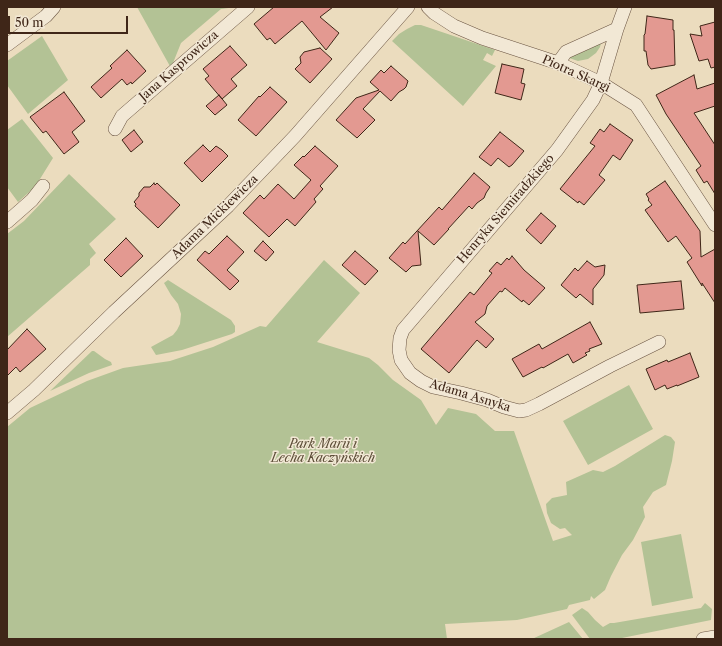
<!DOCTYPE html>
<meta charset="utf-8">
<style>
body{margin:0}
#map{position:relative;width:722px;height:646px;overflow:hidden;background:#ebdcbe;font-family:"Libre Caslon Text",serif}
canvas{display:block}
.frame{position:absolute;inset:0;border:8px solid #3f2618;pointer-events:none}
.scale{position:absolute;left:8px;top:16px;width:120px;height:18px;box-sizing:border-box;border:2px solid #3f2618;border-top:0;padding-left:5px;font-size:12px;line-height:14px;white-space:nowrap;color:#3f2618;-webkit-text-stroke:3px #f2e8d5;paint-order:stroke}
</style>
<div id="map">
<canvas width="722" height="646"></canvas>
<div class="frame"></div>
<div class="scale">50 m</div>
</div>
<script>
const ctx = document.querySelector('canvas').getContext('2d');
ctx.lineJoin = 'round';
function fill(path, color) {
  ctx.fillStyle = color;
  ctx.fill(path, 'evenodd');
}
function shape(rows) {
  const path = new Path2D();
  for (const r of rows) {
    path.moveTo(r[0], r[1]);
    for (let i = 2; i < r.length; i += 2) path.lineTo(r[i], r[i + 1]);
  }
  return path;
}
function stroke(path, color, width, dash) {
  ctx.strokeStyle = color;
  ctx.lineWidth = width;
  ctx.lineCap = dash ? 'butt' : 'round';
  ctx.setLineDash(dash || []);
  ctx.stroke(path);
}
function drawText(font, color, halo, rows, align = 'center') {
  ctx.font = font + ' "Libre Caslon Text",serif';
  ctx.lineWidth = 3;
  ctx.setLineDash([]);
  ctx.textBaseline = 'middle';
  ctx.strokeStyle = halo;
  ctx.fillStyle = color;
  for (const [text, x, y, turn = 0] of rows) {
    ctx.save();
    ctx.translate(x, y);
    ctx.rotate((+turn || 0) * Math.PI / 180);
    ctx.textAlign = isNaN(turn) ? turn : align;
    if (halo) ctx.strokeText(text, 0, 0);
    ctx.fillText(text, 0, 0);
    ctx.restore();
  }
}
const green = shape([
 [137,7,236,7,221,9,181,43,171,68],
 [415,25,421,25,430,28,495,50,492,56,487,53,483,60,496,66,463,106,392,41,399,34,407,29],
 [42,36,68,80,28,114,7,85,7,61],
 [599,43,601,43,600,47,596,53,588,59,578,61,569,58,570,57,589,49],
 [22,119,53,158,35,187,18,202,7,187,7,130],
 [69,174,116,219,89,244,96,253,90,259,90,265,7,337,7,234,24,221],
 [324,260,360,293,317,342,369,358,378,365,393,380,421,400,436,425,448,408,476,414,495,431,514,431,553,541,572,535,565,528,560,529,551,523,547,513,546,504,552,498,567,495,566,482,593,470,603,472,615,466,665,435,671,437,675,442,672,461,666,485,653,492,643,507,645,517,633,540,622,555,611,576,605,590,594,599,591,596,590,600,569,605,567,609,517,620,445,624,447,639,7,639,7,427,30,408,87,381,123,368,170,361,213,347,260,326,266,327],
 [168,280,231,320,235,326,235,332,232,334,182,350,156,355,151,347,173,335,177,330,180,324,181,314,178,304,171,295,164,283],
 [92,351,94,351,105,359,111,362,112,365,89,373,50,391],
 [629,385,653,429,588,465,563,421],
 [681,534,693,598,652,606,641,542],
 [705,603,712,609,711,620,617,639,590,639,572,615,582,608,588,612,595,620,603,627,610,623,614,623,701,608],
 [569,622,583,639,532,639]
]);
const building = shape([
 [274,7,333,7,320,17,339,33,326,50,302,21,275,44,270,38,267,40,254,24,274,7],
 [647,16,673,20,673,30,674,30,675,65,651,69,648,65,646,51,644,51,644,35,645,34,647,16],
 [715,22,715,67,711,68,708,59,699,61,690,34,702,36,700,26,715,22],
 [230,46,247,65,231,79,237,86,222,99,205,79,209,76,203,69,230,46],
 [320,48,332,59,310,83,295,69,301,63,300,57,304,52,320,48],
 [127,50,146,71,132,84,131,82,127,85,122,79,101,98,91,87,112,68,110,66,127,50],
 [502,64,524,69,521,83,525,84,521,100,495,93,502,64],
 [391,66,408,81,406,87,404,89,399,92,391,101,380,91,363,109,375,120,357,138,336,120,356,98,379,90,370,82,381,70,384,73,391,66],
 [694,75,697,89,715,83,715,106,694,113,715,145,715,194,707,181,704,183,696,170,701,166,666,114,656,95,694,75],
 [270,87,287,102,256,136,238,120,259,96,260,97,270,87],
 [64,92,85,121,72,132,79,142,64,154,46,131,43,133,30,117,64,92],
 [219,95,227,105,215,115,206,106,219,95],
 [610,124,633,140,620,160,613,155,599,175,605,180,584,205,579,201,578,203,560,189,595,146,590,143,600,129,604,132,610,124],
 [134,130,143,142,131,152,122,140,134,130],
 [500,132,524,151,512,165,509,167,498,158,491,166,479,157,500,132],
 [203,145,210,152,216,146,222,150,228,156,202,182,184,163,203,145],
 [315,146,338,166,320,186,323,189,314,199,316,202,295,226,287,219,269,237,243,213,260,195,264,199,278,184,294,199,311,180,294,165,303,156,304,157,315,146],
 [474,173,490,187,486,193,484,198,477,203,472,209,469,206,448,229,449,229,434,245,418,231,421,265,412,266,406,272,389,258,403,242,405,244,439,207,442,210,474,173],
 [665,181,700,231,701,257,715,249,715,303,702,283,702,286,687,262,692,258,676,236,668,242,645,210,652,205,648,200,649,199,646,194,665,181],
 [154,183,155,185,157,183,180,205,158,228,135,206,136,204,134,202,139,196,139,193,144,187,150,187,154,183],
 [541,213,556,226,541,244,526,230,541,213],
 [227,236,244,252,227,270,239,281,230,290,197,260,205,251,209,254,227,236],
 [126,238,143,256,121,277,104,260,126,238],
 [263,241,274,252,266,261,254,251,263,241],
 [355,251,378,271,365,285,342,265,355,251],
 [512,256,524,270,545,288,529,305,523,300,522,302,505,288,502,292,500,291,487,306,485,314,475,322,494,339,486,348,477,340,449,373,421,349,470,292,474,295,492,273,489,271,497,262,501,265,507,258,509,260,512,256],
 [587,261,595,267,605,265,604,275,593,289,593,305,580,294,576,298,561,285,575,268,578,271,587,261],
 [681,281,684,309,640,313,637,285,681,281],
 [590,322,602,344,589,349,590,351,585,353,587,355,573,363,568,354,543,368,542,367,523,377,512,359,539,344,542,349,590,322],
 [27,329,46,349,20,372,16,367,7,376,7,350,27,329],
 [690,353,699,377,677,386,677,385,667,389,665,385,655,390,646,369,667,360,668,362,690,353]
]);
const street = shape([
 [428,7,434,13,454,26,482,38,558,63,601,83,636,105,715,225],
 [625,7,617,29,601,83,593,100,557,150,403,330,400,338,399,350,401,360,410,373,421,381,433,387,461,393,487,400,504,407,519,411,526,410,539,404,610,366,659,342],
 [7,45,46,16,54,7],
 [558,63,566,52,617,29],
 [115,129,122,116,248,7],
 [7,222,32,200,43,186],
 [7,413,34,390,114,312,228,206,295,136,408,7],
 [703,639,715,637]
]);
const streetNames = [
 ["Jana Kasprowicza",179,66,-41],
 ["Piotra Skargi",576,74,24],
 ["Henryka Siemiradzkiego",506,209,-49],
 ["Adama Mickiewicza",215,217,-44],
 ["Adama Asnyka",470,396,17]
];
const parkNames = [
 ["Park Marii i",323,445],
 ["Lecha Kaczyńskich",323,459]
];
fill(green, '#b3c295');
fill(building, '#e39991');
stroke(building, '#3f2618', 1);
stroke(street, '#6a5442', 14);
stroke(street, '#f2e8d5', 13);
drawText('12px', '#3f2618', '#f2e8d5', streetNames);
drawText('italic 12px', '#5c4d37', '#f2e8d5', parkNames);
</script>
